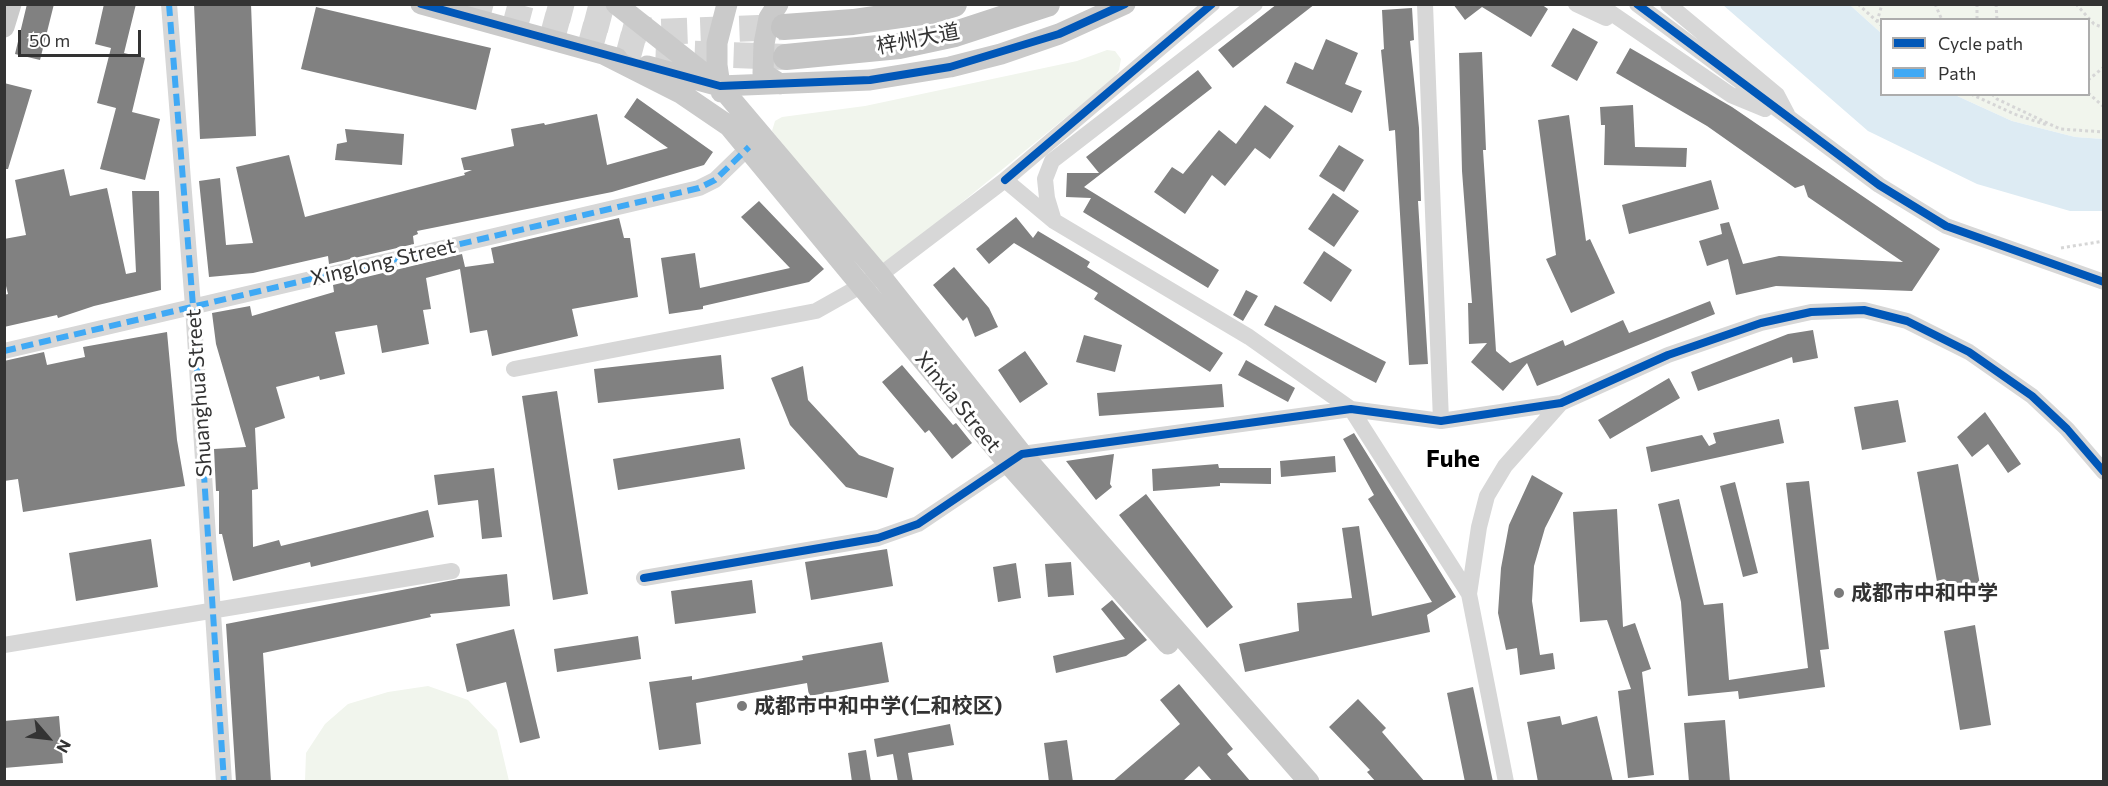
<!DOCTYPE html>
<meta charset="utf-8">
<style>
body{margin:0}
#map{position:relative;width:2108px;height:786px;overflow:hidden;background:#fff;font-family:Commissioner,sans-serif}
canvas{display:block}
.frame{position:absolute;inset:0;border:6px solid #333;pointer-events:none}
.legend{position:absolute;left:1880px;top:18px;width:210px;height:78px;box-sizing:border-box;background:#fff;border:2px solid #adadad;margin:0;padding:8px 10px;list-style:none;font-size:18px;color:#333}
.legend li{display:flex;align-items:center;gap:12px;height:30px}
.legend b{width:30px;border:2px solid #adadad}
.north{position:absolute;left:18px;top:708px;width:60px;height:60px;-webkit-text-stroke:4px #fff;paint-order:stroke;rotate:118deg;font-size:16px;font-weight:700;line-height:24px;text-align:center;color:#333}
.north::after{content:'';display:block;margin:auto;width:21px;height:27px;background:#333;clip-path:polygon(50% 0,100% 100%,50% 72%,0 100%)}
.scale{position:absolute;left:18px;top:30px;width:123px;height:27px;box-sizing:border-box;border:3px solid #333;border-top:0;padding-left:8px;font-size:18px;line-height:21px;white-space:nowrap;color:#333;-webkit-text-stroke:4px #fff;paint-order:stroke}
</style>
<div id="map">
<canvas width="2108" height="786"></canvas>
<div class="frame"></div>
<ul class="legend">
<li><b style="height:8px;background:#0057b8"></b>Cycle path</li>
<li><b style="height:8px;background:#3fa9f5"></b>Path</li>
</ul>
<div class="north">N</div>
<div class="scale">50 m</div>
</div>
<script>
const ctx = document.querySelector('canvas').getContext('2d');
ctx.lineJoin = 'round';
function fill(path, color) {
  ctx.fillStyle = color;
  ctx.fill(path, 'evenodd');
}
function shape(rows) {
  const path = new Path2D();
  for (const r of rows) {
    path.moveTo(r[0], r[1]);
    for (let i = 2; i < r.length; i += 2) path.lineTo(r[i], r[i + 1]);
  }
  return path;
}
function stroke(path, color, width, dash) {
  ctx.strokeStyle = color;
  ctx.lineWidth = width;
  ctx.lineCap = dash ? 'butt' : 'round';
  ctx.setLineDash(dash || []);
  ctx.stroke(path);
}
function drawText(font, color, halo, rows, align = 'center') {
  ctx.font = font + ' Commissioner,"Noto Sans SC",sans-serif';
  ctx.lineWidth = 6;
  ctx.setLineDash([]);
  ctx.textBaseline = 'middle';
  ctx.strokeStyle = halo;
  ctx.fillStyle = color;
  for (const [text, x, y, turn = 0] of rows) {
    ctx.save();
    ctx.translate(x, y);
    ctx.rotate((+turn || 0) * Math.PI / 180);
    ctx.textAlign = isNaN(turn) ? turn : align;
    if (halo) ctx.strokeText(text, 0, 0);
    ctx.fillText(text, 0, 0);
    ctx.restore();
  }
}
const green = shape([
 [1850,5,2103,5,2103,139,2075,137,2012,121,1955,95,2088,94,2088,20,1882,20,1881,33],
 [1107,50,1115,51,1121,59,1119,70,1114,78,883,267,772,131,775,121,782,117,865,106,1077,61],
 [428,686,468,700,497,730,509,781,305,781,306,753,325,724,348,704,388,692]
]);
const water = shape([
 [1723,5,1850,5,1881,33,1882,94,1955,95,2012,121,2075,137,2103,139,2103,211,2070,211,1977,184,1868,131]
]);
const building = shape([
 [27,4,54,4,40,60,15,54],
 [104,4,136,4,124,53,145,58,132,112,160,119,145,180,100,169,116,108,97,103,111,48,95,44],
 [194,4,251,4,256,136,200,139],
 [1277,4,1315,4,1233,68,1218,50],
 [1453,4,1541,4,1548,9,1531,37,1482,7,1465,20],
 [316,7,491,48,476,110,301,69],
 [1412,8,1414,40,1410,41,1419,128,1421,201,1418,201,1428,364,1409,365,1395,130,1389,131,1381,50,1384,49,1382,10],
 [1573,28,1598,42,1577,81,1551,66],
 [1326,39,1358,53,1345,84,1362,91,1352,113,1286,83,1295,62,1313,70],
 [1630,48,1732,107,1940,249,1912,291,1776,286,1736,295,1728,259,1707,266,1699,241,1722,234,1720,224,1729,222,1743,264,1779,256,1903,262,1808,197,1804,185,1795,188,1707,126,1616,73],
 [1482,52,1486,150,1483,150,1496,351,1510,363,1563,340,1565,346,1623,320,1629,333,1710,301,1715,314,1537,386,1527,363,1503,391,1471,362,1487,343,1469,344,1468,303,1472,303,1462,171,1459,53],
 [1198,70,1212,88,1084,187,1219,270,1208,288,1083,212,1091,198,1066,197,1067,173,1099,173,1086,157],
 [4,83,32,90,8,169,4,169],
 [637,98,713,152,704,165,612,192,417,231,418,234,413,236,414,244,329,264,328,256,253,273,209,277,199,181,220,178,226,245,253,243,236,167,289,155,305,217,465,175,464,173,472,170,464,170,461,158,514,146,511,129,544,123,545,125,597,114,607,165,668,148,624,117],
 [1265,105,1294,126,1270,159,1255,148,1225,186,1212,175,1185,214,1154,192,1172,167,1183,174,1219,130,1236,144],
 [1633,105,1635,147,1687,148,1686,167,1604,165,1605,125,1601,125,1600,107],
 [1569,115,1586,241,1590,239,1615,293,1571,313,1546,259,1556,255,1538,120],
 [345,129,404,134,402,165,335,160,337,144,347,142],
 [1339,145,1364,160,1344,192,1319,176],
 [64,169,70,196,107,188,126,274,136,272,132,191,159,191,161,290,94,306,58,318,57,315,4,327,4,295,8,294,4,278,4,239,26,235,15,180],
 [1711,180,1719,209,1629,234,1622,205],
 [1333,193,1359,211,1334,247,1308,229],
 [759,201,824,269,809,282,703,306,703,309,669,314,661,258,695,253,700,288,790,268,741,217],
 [1016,217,1033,238,1038,231,1090,262,1087,267,1223,353,1210,372,1094,299,1098,293,1014,243,989,264,976,249],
 [619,218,624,238,630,238,638,297,572,309,578,336,492,356,487,330,470,333,460,269,426,278,431,309,423,310,429,344,382,353,377,325,335,332,345,374,320,380,319,376,276,387,285,418,255,428,258,489,252,490,253,547,279,540,281,546,428,510,434,537,311,567,310,562,233,581,222,534,219,534,219,491,216,491,214,449,246,447,216,344,212,313,250,306,252,316,334,292,333,285,462,254,465,267,494,263,491,248],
 [1324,251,1352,270,1331,302,1303,283],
 [954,267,989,308,998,327,975,337,967,317,963,321,933,285],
 [1246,290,1258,296,1243,321,1233,315],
 [1275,305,1386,362,1376,383,1264,325],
 [1813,330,1818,358,1793,363,1792,357,1698,391,1691,372,1788,334],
 [167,332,177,440,185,486,23,512,18,479,4,481,4,361,44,352,47,365,85,357,83,347],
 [1084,335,1122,345,1115,372,1076,362],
 [1025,351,1048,384,1020,403,998,370],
 [721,355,724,389,598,403,594,369],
 [1246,360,1295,388,1288,402,1238,375],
 [902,365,953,425,956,423,972,443,952,459,929,430,925,433,882,382],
 [803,366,808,400,859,455,894,468,887,498,846,487,790,425,771,378],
 [1669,378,1680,398,1610,439,1598,420],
 [1222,384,1224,407,1099,416,1097,393],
 [557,391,588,594,553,600,522,396],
 [1898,400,1906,442,1862,450,1854,407],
 [1985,412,2021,464,2008,473,1988,444,1972,457,1957,437],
 [1779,419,1784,443,1651,472,1646,447,1702,435,1709,446,1716,443,1713,433],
 [1354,433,1456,597,1427,615,1430,632,1245,672,1239,644,1299,631,1297,603,1352,598,1342,528,1359,526,1372,616,1432,602,1368,499,1374,495,1343,439],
 [740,438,745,469,618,490,613,459],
 [1114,454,1110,484,1112,487,1096,500,1066,461],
 [1335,456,1336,472,1281,477,1280,461],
 [1218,464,1219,468,1271,468,1271,484,1220,483,1220,486,1153,491,1152,469],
 [1958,464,1981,590,1940,598,1917,472],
 [494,468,502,537,482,539,478,500,438,505,434,475],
 [1532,475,1563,493,1545,528,1534,566,1532,601,1540,655,1553,653,1555,669,1520,675,1517,648,1506,650,1498,613,1501,568,1509,525],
 [1809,481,1829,649,1820,650,1825,687,1739,699,1738,691,1688,696,1681,602,1658,504,1679,499,1704,605,1723,603,1729,680,1808,668,1786,483],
 [1735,482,1758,573,1743,577,1720,486],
 [1146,494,1233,607,1207,628,1119,515],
 [1617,509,1623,627,1635,623,1651,669,1642,672,1654,775,1628,778,1618,691,1631,689,1607,620,1580,622,1573,512],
 [151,539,158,587,76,601,69,553],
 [887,549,893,586,811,600,805,562],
 [1071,562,1074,595,1048,597,1045,564],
 [1016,563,1021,598,998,602,993,567],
 [507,574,510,606,430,614,431,617,263,653,271,782,236,782,226,624,459,579],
 [752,580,756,613,675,624,671,591],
 [1112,600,1147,640,1126,656,1056,673,1053,656,1125,639,1101,609],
 [1975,625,1991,725,1960,730,1944,631],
 [514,629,540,738,520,743,506,682,467,692,456,644],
 [638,636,641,659,557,672,554,649],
 [882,642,889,682,809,696,807,683,696,703,701,744,659,750,649,682,692,676,692,680,803,660,802,656],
 [1179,684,1233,749,1227,754,1251,782,1213,782,1199,766,1182,782,1112,782,1180,724,1160,700],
 [1473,687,1493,782,1465,782,1447,693],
 [1358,699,1386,728,1382,732,1425,782,1376,782,1367,772,1370,770,1329,727],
 [59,716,63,763,4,768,4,721],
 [1560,716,1562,725,1597,716,1613,782,1538,782,1527,722],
 [1725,720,1730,782,1689,782,1684,723],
 [950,724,954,745,908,753,913,782,898,782,893,754,877,757,874,739],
 [1067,740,1073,782,1049,782,1044,743],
 [866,750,871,782,852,782,848,753]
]);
const highwayTunnel = shape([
 [467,4,646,52,786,57],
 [548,4,655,32,784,27]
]);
const path = shape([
 [1858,4,1882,26],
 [1935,4,1942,20],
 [1977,4,1977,20],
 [1996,4,1997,20],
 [2076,4,2094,24,2104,28],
 [1877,22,1882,4],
 [2088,80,2104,67],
 [2088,93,2104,107],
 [1971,94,2014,114,2047,125],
 [1992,94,1997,99,2060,129,2104,132],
 [2061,248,2104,241]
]);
const minor = shape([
 [169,4,193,306,224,782],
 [1425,4,1441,421],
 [1576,4,1606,18],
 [1598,4,1731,95,1765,109],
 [1637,4,1879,185,1946,226,2104,282],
 [1668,4,1777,95,1787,114],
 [1005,180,1054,221,1249,337,1351,409,1469,594],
 [1054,221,1047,198,1045,179,1052,161,1255,4],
 [4,351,699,188,715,180,749,147],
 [514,369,816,311,880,275,1005,180,1212,4],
 [644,578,878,538,918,524,1022,454,1351,409,1441,421,1561,403,1668,355,1761,323,1811,312,1864,310,1907,321,1969,352,2032,396,2067,429,2104,472],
 [4,645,452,571],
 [1506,782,1469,594,1479,527,1487,496,1505,466,1561,403]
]);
const major = shape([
 [421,4,617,58],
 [616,4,720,86,880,275,1022,454,1309,782],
 [778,4,769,18,764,44,763,73,780,84],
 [4,27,11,4],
 [603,54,682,94,729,126,1007,462,1168,644],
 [647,66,720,86,870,80,950,67,1001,54,1059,34,1125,4],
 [721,92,717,65,717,43,727,4]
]);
const highway = shape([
 [784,27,853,22,930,11,954,4],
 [786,57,899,46,955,34,1047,4]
]);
const quiet = shape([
 [169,4,193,306,224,782],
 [4,351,699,188,715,180,749,147]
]);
const cycleway = shape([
 [421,4,720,86,870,80,950,67,1059,34,1125,4],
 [1637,4,1879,185,1946,226,2104,282],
 [1005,180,1212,4],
 [644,578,878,538,918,524,1022,454,1351,409,1441,421,1561,403,1668,355,1761,323,1811,312,1864,310,1907,321,1969,352,2032,396,2067,429,2104,472]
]);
const markers = [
 [1839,593,6,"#7a7a7a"],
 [742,706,6,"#7a7a7a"]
];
const streetNames = [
 ["梓州大道",918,39,-11],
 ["Xinglong Street",383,262,-13],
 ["Shuanghua Street",199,393,-94],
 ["Xinxia Street",958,402,51]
];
const poiNames = [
 ["成都市中和中学",1851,593],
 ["成都市中和中学(仁和校区)",754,706]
];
const quarterNames = [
 ["Fuhe",1453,459]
];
fill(green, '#f1f5ed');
fill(water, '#ddebf3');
fill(building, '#818181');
stroke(highwayTunnel, '#d6d6d6', 26, [26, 13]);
stroke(path, '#d6d6d6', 3, [3, 3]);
stroke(minor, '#d7d7d7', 16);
stroke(major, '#cacaca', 21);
stroke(highway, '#c4c4c4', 26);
stroke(quiet, '#3fa9f5', 6, [12, 6]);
stroke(cycleway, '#0057b8', 8);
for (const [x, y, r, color] of markers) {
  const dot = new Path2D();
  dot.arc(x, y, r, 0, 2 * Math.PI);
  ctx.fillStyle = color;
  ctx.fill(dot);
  stroke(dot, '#fff', 2);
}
drawText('21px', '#333', '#fff', streetNames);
drawText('bold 21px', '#333', '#fff', poiNames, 'left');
drawText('bold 24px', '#000', '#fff', quarterNames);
</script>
